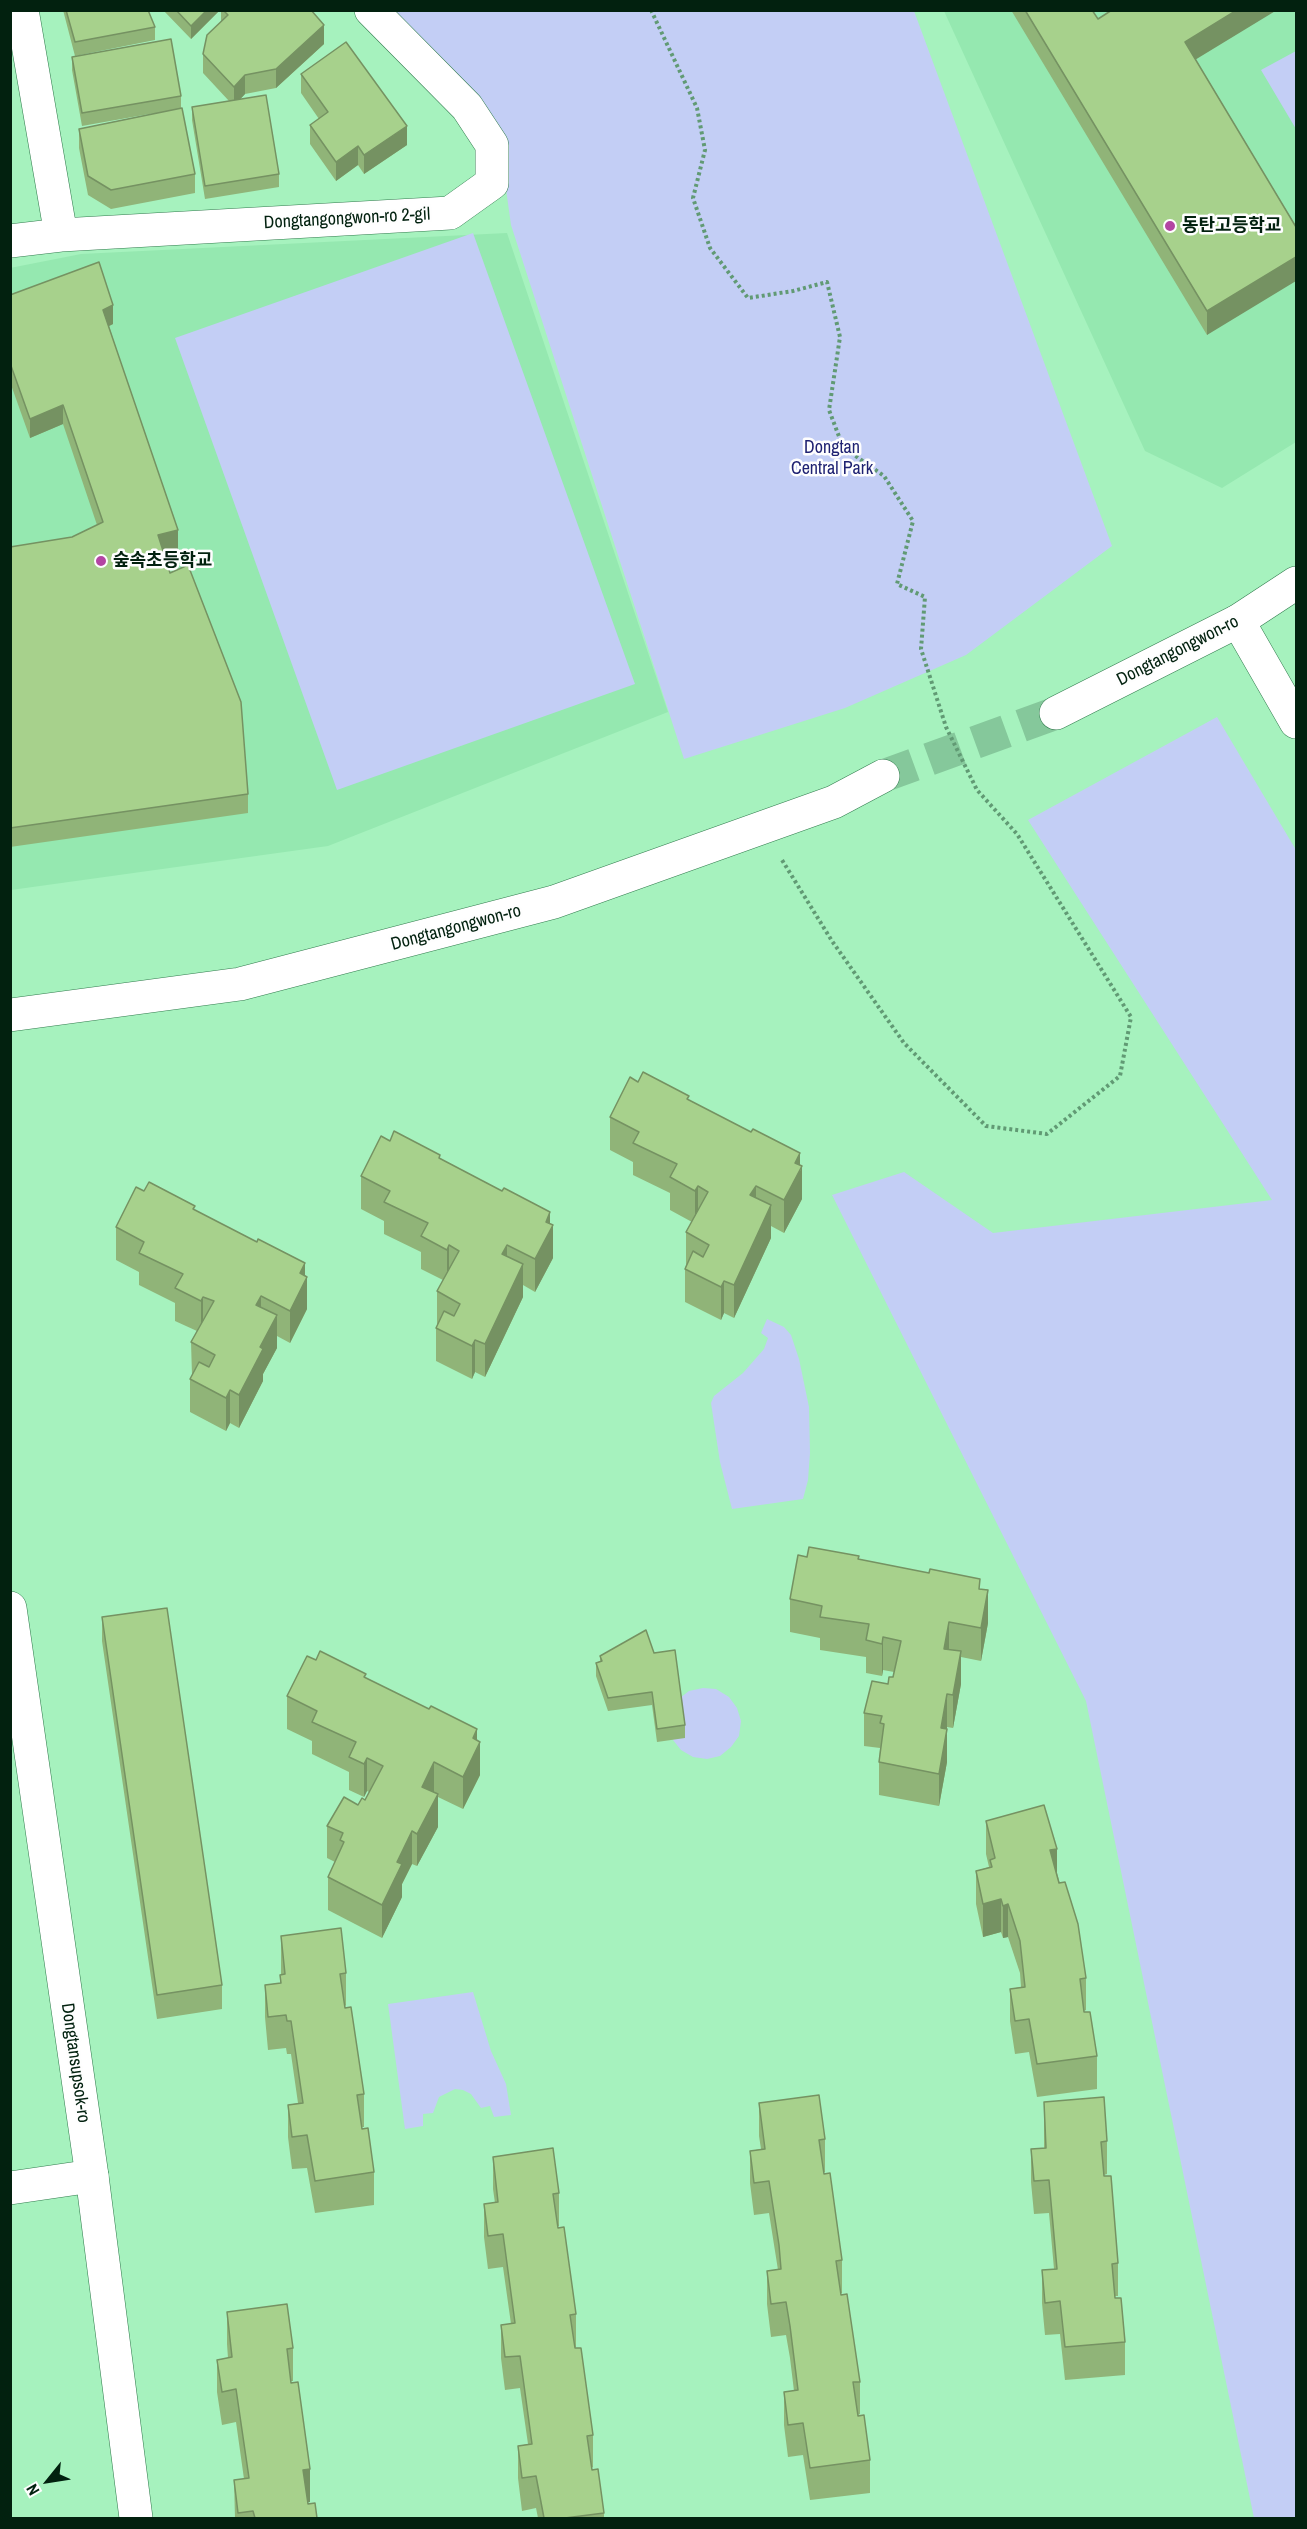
<!DOCTYPE html>
<meta charset="utf-8">
<style>
body{margin:0}
#map{position:relative;width:1307px;height:2529px;overflow:hidden;background:#a6f2be;font-family:"Archivo Narrow",sans-serif}
canvas{display:block}
.frame{position:absolute;inset:0;border:12px solid #02210f;pointer-events:none}
.north{position:absolute;left:18px;top:2451px;width:60px;height:60px;-webkit-text-stroke:4px #fefefe;paint-order:stroke;rotate:240deg;font-size:16px;font-weight:700;line-height:24px;text-align:center;color:#02210f}
.north::after{content:'';display:block;margin:auto;width:21px;height:27px;background:#02210f;clip-path:polygon(50% 0,100% 100%,50% 72%,0 100%)}
</style>
<div id="map">
<canvas width="1307" height="2529"></canvas>
<div class="frame"></div>
<div class="north">N</div>
</div>
<script>
const ctx = document.querySelector('canvas').getContext('2d');
ctx.lineJoin = 'round';
function fill(path, color) {
  ctx.fillStyle = color;
  ctx.fill(path, 'evenodd');
}
function shape(rows) {
  const path = new Path2D();
  for (const r of rows) {
    path.moveTo(r[0], r[1]);
    for (let i = 2; i < r.length; i += 2) path.lineTo(r[i], r[i + 1]);
  }
  return path;
}
function stroke(path, color, width, dash) {
  ctx.strokeStyle = color;
  ctx.lineWidth = width;
  ctx.lineCap = dash ? 'butt' : 'round';
  ctx.setLineDash(dash || []);
  ctx.stroke(path);
}
function drawText(font, color, halo, rows, align = 'center') {
  ctx.font = font + ' "Archivo Narrow","Noto Sans KR",sans-serif';
  ctx.lineWidth = 5;
  ctx.setLineDash([]);
  ctx.textBaseline = 'middle';
  ctx.strokeStyle = halo;
  ctx.fillStyle = color;
  for (const [text, x, y, turn = 0] of rows) {
    ctx.save();
    ctx.translate(x, y);
    ctx.rotate((+turn || 0) * Math.PI / 180);
    ctx.textAlign = isNaN(turn) ? turn : align;
    if (halo) ctx.strokeText(text, 0, 0);
    ctx.fillText(text, 0, 0);
    ctx.restore();
  }
}
const built = shape([
 [944,11,1296,11,1296,442,1222,488,1145,451],
 [507,233,668,712,328,846,11,890,10,268,81,254]
]);
const green = shape([
 [386,11,914,11,1112,546,966,655,845,708,684,759,511,225,499,139],
 [1296,51,1296,129,1261,70],
 [473,233,635,684,337,790,175,338],
 [1217,717,1296,850,1296,2518,1254,2518,1086,1701,832,1195,904,1172,993,1233,1272,1200,1028,820],
 [767,1319,784,1327,791,1335,799,1359,809,1407,810,1453,808,1480,803,1499,732,1509,720,1462,711,1403,714,1396,743,1373,764,1349,768,1338,761,1333],
 [703,1688,716,1689,729,1697,737,1708,741,1721,739,1736,731,1747,720,1756,707,1759,693,1757,681,1750,673,1740,680,1698,689,1691],
 [473,1992,491,2051,506,2084,511,2115,494,2117,490,2106,481,2108,471,2094,463,2090,455,2089,439,2097,433,2113,423,2114,423,2126,405,2129,388,2004]
]);
const secondaryTunnel = shape([
 [883,776,1056,713]
]);
const path = shape([
 [651,10,697,108,705,150,693,198,710,248,748,298,793,291,827,282,840,337,829,410,843,447,884,476,913,521,897,584,925,597,921,649,946,727,977,790,1017,834,1131,1017,1120,1076,1047,1134,986,1126,904,1043,832,941,782,860]
]);
const street = shape([
 [22,10,61,235],
 [10,241,61,235,450,213,492,183,492,145,467,107,371,10],
 [1238,621,1296,722],
 [10,2188,92,2176]
]);
const secondary = shape([
 [1056,713,1238,621,1296,583],
 [10,1015,240,984,554,902,834,802,883,776],
 [10,1608,92,2176,136,2518]
]);
const wall = shape([
 [63,10,148,10,155,27,155,40,75,56],
 [163,10,220,10,191,39],
 [221,10,311,10,324,44,276,88,245,94,240,99,279,174,279,187,205,199,192,120,192,107,229,101,203,73,203,54,221,21],
 [1011,10,1092,10,1098,19,1196,60,1296,227,1207,335],
 [72,57,181,96,181,108,195,174,195,193,111,209,88,195,79,148,79,129,155,113,82,126,72,70],
 [301,74,407,145,364,174,358,165,336,181,310,144,310,125,319,119,301,93],
 [10,295,113,324,109,326,178,549,163,553,248,794,248,813,10,847,10,547,72,537,97,525,63,424,30,438,10,382],
 [689,1100,800,1165,802,1199,784,1233,771,1226,771,1238,734,1318,724,1313,721,1320,685,1302,685,1269,686,1265,686,1232,692,1222,670,1210,670,1193,633,1175,633,1162,610,1150,610,1117],
 [390,1141,440,1159,550,1224,553,1258,535,1292,523,1285,523,1297,485,1377,475,1372,472,1379,436,1361,436,1328,438,1324,437,1324,437,1291,443,1280,421,1269,421,1252,384,1234,384,1221,361,1209,361,1176],
 [144,1191,195,1210,305,1275,307,1309,290,1343,277,1336,277,1348,263,1374,263,1381,239,1428,230,1423,226,1431,190,1412,190,1379,192,1375,191,1342,197,1331,175,1321,175,1303,139,1285,139,1272,116,1260,116,1227],
 [807,1557,859,1559,980,1589,988,1623,981,1661,961,1657,961,1684,953,1728,947,1727,947,1762,939,1806,879,1795,879,1762,880,1748,864,1746,864,1713,893,1677,894,1672,883,1670,882,1676,866,1673,866,1657,820,1650,820,1638,790,1632,790,1599],
 [102,1617,222,1985,222,2009,157,2019,102,1641],
 [654,1653,685,1725,685,1738,657,1742,652,1705,608,1711,596,1676,596,1663,600,1661,600,1656],
 [316,1660,366,1678,477,1741,480,1775,463,1809,438,1797,438,1827,417,1866,412,1864,402,1884,402,1897,382,1938,328,1910,328,1877,335,1862,327,1858,327,1826,365,1800,369,1792,367,1791,364,1797,349,1790,349,1772,312,1754,312,1741,287,1729,287,1696],
 [986,1821,1057,1873,1086,1978,1086,2010,1084,2011,1097,2056,1097,2089,1037,2097,1029,2052,1015,2054,1010,2021,1010,1989,1021,1987,1020,1973,1008,1937,1003,1938,1001,1932,983,1937,976,1904,976,1871,989,1867,986,1854],
 [281,1936,346,1973,346,2005,345,2006,364,2094,364,2127,362,2127,374,2172,374,2205,315,2213,307,2168,292,2169,288,2137,288,2105,298,2103,291,2054,287,2054,286,2048,268,2050,265,2017,265,1985,280,1983,280,1975,281,1975],
 [1044,2102,1107,2141,1107,2174,1104,2175,1118,2263,1118,2296,1115,2296,1125,2342,1125,2375,1065,2380,1060,2334,1045,2335,1042,2303,1042,2270,1054,2269,1049,2213,1034,2214,1031,2182,1031,2149,1044,2148],
 [759,2103,825,2139,825,2172,824,2172,842,2260,842,2293,841,2293,860,2382,860,2414,858,2415,870,2460,870,2493,810,2500,803,2455,788,2457,784,2425,784,2392,794,2391,790,2358,786,2335,771,2337,767,2304,767,2271,778,2270,769,2213,754,2215,750,2183,750,2151,761,2149,759,2136],
 [493,2157,559,2193,559,2226,557,2226,576,2314,576,2347,574,2347,593,2435,593,2467,591,2468,604,2513,604,2518,538,2518,536,2508,522,2511,518,2478,518,2446,528,2444,520,2388,505,2390,501,2358,501,2325,511,2324,503,2267,488,2269,484,2237,484,2204,495,2203,493,2189],
 [227,2312,293,2348,293,2381,291,2381,310,2502,308,2502,308,2504,317,2518,235,2518,234,2480,244,2479,236,2422,222,2425,217,2392,217,2360,228,2358,227,2344]
]);
const shadedWall = shape([
 [207,10,220,10,191,39,191,26],
 [1237,10,1277,10,1185,66,1185,42],
 [324,25,324,44,276,88,276,69],
 [245,75,245,94,234,106,234,87],
 [407,126,407,145,364,174,364,155],
 [358,146,358,165,336,181,336,162],
 [1296,257,1296,281,1207,335,1207,311],
 [113,305,113,324,103,329,103,310],
 [63,405,63,424,30,438,30,419],
 [178,530,178,549,158,554,158,535],
 [800,1153,800,1171,802,1166,802,1199,784,1233,784,1200,795,1163],
 [698,1186,698,1219,695,1223,695,1191],
 [756,1186,756,1218,750,1195],
 [771,1205,771,1238,734,1318,734,1285],
 [550,1212,550,1230,553,1225,553,1258,535,1292,535,1259,546,1222],
 [449,1245,449,1278,447,1282,447,1250],
 [507,1245,507,1277,502,1254],
 [305,1263,305,1281,307,1277,307,1309,290,1343,290,1311,300,1273],
 [523,1264,523,1297,485,1377,485,1344],
 [724,1281,724,1313,721,1320,721,1287],
 [261,1296,261,1328,256,1305],
 [203,1297,203,1329,201,1334,201,1301],
 [277,1315,277,1348,263,1374,263,1381,239,1428,239,1395,260,1347],
 [475,1340,475,1372,472,1379,472,1346],
 [230,1390,230,1423,226,1431,226,1398],
 [988,1590,988,1623,981,1661,981,1628],
 [949,1622,949,1655,944,1649],
 [883,1637,883,1670,882,1676,882,1644],
 [961,1651,961,1684,953,1728,953,1695],
 [947,1694,947,1762,939,1806,939,1774,941,1728],
 [477,1729,477,1749,480,1742,480,1775,463,1809,463,1777,473,1738],
 [367,1758,367,1791,364,1797,364,1764],
 [434,1762,434,1795,422,1787],
 [438,1794,438,1827,417,1866,417,1834],
 [412,1831,412,1864,402,1884,402,1897,382,1938,382,1905,397,1862],
 [1057,1849,1057,1881,1050,1850],
 [1001,1899,1001,1932,983,1937,983,1904],
 [1008,1904,1008,1937,1003,1938,1003,1906],
 [12,2355,12,2388,10,2393,10,2360],
 [310,2469,310,2502,303,2503,303,2470]
]);
const building = shape([
 [66,10,148,10,155,27,75,42,66,10],
 [176,10,207,10,191,26,176,10],
 [223,10,311,10,324,25,276,69,245,75,234,87,203,54,207,35,228,15,223,10],
 [1025,10,1092,10,1098,19,1112,10,1237,10,1185,42,1296,227,1296,257,1207,311,1025,10],
 [171,39,181,96,82,113,72,57,171,39],
 [346,42,407,126,364,155,358,146,336,162,310,125,328,112,301,74,346,42],
 [266,95,279,174,205,186,192,107,266,95],
 [182,108,195,174,111,190,88,176,79,129,182,108],
 [99,262,113,305,103,310,178,530,158,535,170,573,188,565,241,702,248,794,10,828,10,547,72,537,103,522,63,405,30,419,10,363,10,295,99,262],
 [643,1072,689,1096,687,1099,751,1132,753,1129,800,1153,795,1163,802,1166,784,1200,756,1186,750,1195,771,1205,734,1285,724,1281,721,1287,685,1269,693,1251,703,1257,709,1245,686,1232,708,1192,698,1186,695,1191,670,1177,677,1164,633,1143,639,1132,610,1117,630,1077,638,1082,643,1072],
 [394,1131,440,1155,439,1158,502,1191,504,1188,550,1212,546,1222,553,1225,535,1259,507,1245,502,1254,523,1264,485,1344,475,1340,472,1346,436,1328,444,1311,454,1316,460,1304,437,1291,459,1251,449,1245,447,1250,421,1236,428,1223,384,1202,390,1191,361,1176,381,1136,390,1141,394,1131],
 [149,1182,195,1206,193,1209,257,1242,258,1239,305,1263,300,1273,307,1277,290,1311,261,1296,256,1305,277,1315,260,1347,263,1349,239,1395,230,1390,226,1398,190,1379,199,1362,209,1367,215,1355,191,1342,214,1301,203,1297,201,1301,175,1288,183,1274,139,1253,144,1242,116,1227,136,1187,144,1191,149,1182],
 [809,1547,859,1556,858,1559,929,1573,930,1569,980,1579,979,1589,988,1590,981,1628,949,1622,944,1649,961,1651,953,1695,947,1694,941,1728,947,1729,939,1774,879,1762,884,1724,880,1723,882,1716,864,1713,872,1681,888,1684,889,1677,893,1677,901,1641,883,1637,882,1644,866,1640,869,1624,820,1617,822,1606,790,1599,798,1555,807,1557,809,1547],
 [167,1608,222,1985,157,1995,102,1617,167,1608],
 [646,1630,654,1653,675,1650,685,1725,657,1729,652,1692,608,1698,596,1663,602,1661,600,1656,646,1630],
 [320,1651,366,1674,364,1677,429,1709,431,1706,477,1729,473,1738,480,1742,463,1777,434,1762,422,1787,438,1794,417,1834,412,1831,397,1862,402,1864,382,1905,328,1877,344,1842,340,1840,343,1833,327,1826,344,1797,358,1805,362,1798,365,1800,383,1766,367,1758,364,1764,349,1757,356,1742,312,1722,317,1711,287,1696,307,1656,316,1660,320,1651],
 [1044,1805,1057,1849,1050,1850,1059,1883,1065,1882,1078,1924,1086,1978,1080,1979,1084,2012,1090,2012,1097,2056,1037,2064,1029,2019,1015,2021,1010,1989,1025,1987,1020,1941,1008,1904,1003,1906,1001,1899,983,1904,976,1871,992,1867,990,1860,995,1858,986,1821,1044,1805],
 [341,1928,346,1973,340,1974,345,2008,351,2007,364,2094,357,2095,362,2129,368,2128,374,2172,315,2181,307,2135,292,2137,288,2105,303,2103,291,2021,287,2021,286,2015,268,2017,265,1985,281,1983,280,1975,285,1974,281,1936,341,1928],
 [819,2095,825,2139,819,2140,824,2174,830,2173,842,2260,836,2261,841,2295,847,2294,860,2382,853,2382,858,2416,864,2415,870,2460,810,2468,803,2423,788,2425,784,2392,798,2390,790,2326,786,2302,771,2304,767,2271,781,2269,779,2245,769,2181,754,2183,750,2151,765,2149,759,2103,819,2095],
 [1104,2097,1107,2141,1101,2142,1104,2176,1111,2176,1118,2263,1112,2264,1115,2298,1121,2298,1125,2342,1065,2347,1060,2301,1045,2303,1042,2270,1057,2269,1049,2180,1034,2181,1031,2149,1046,2148,1044,2102,1104,2097],
 [553,2148,559,2193,553,2194,558,2228,564,2227,576,2314,570,2315,575,2348,581,2348,593,2435,587,2436,592,2470,598,2469,604,2513,565,2518,544,2518,536,2476,522,2478,518,2446,532,2444,520,2356,505,2357,501,2325,515,2323,503,2234,488,2236,484,2204,498,2202,493,2157,553,2148],
 [287,2304,293,2348,287,2349,291,2383,298,2382,310,2469,303,2470,308,2504,315,2503,317,2518,255,2518,253,2511,238,2513,234,2480,249,2478,236,2389,222,2392,217,2360,232,2357,227,2312,287,2304]
]);
const markers = [
 [1170,226,6,"#b345a3"],
 [101,561,6,"#b345a3"]
];
const streetNames = [
 ["Dongtangongwon-ro 2-gil",347,219,-3],
 ["Dongtangongwon-ro",1178,651,-27],
 ["Dongtangongwon-ro",456,928,-15],
 ["Dongtansupsok-ro",75,2063,82]
];
const poiNames = [
 ["동탄고등학교",1182,226],
 ["숲속초등학교",113,561]
];
const parkNames = [
 ["Dongtan",832,448],
 ["Central Park",832,469]
];
fill(built, '#95e8b0');
fill(green, '#c3cef5');
stroke(secondaryTunnel, '#85c89b', 33, [33, 16]);
stroke(street, '#327c4e', 34);
stroke(secondary, '#327c4e', 34);
stroke(path, '#619a74', 4, [3, 3]);
stroke(street, '#fff', 33);
stroke(secondary, '#fff', 33);
fill(wall, '#90b478');
fill(shadedWall, '#759262');
fill(building, '#a7d18c');
stroke(building, '#759262', 1.5);
for (const [x, y, r, color] of markers) {
  const dot = new Path2D();
  dot.arc(x, y, r, 0, 2 * Math.PI);
  ctx.fillStyle = color;
  ctx.fill(dot);
  stroke(dot, '#fefefe', 2);
}
drawText('18px', '#02210f', '#fefefe', streetNames);
drawText('bold 18px', '#02210f', '#fefefe', poiNames, 'left');
drawText('18px', '#1f2272', '#fefefe', parkNames);
</script>
